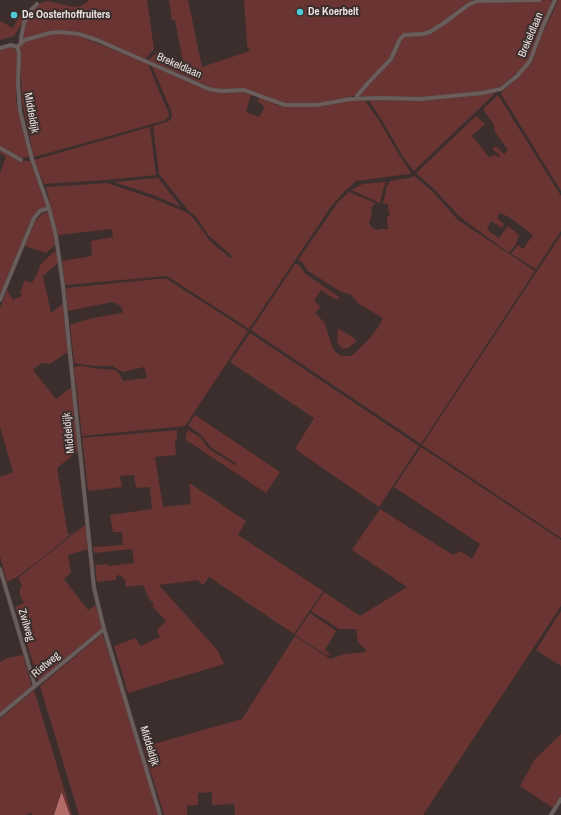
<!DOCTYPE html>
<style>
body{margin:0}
canvas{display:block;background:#3b2e2d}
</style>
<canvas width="561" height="815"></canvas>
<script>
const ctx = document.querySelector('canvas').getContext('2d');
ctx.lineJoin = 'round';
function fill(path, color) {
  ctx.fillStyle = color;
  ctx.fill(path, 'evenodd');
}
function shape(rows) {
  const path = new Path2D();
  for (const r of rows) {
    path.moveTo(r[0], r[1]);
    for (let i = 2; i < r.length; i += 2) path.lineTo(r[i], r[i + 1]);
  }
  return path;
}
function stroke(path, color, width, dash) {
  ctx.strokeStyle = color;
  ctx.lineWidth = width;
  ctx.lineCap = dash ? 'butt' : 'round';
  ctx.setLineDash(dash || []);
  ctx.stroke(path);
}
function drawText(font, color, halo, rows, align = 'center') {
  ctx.font = font + ' "Archivo Narrow",sans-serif';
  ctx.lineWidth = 4;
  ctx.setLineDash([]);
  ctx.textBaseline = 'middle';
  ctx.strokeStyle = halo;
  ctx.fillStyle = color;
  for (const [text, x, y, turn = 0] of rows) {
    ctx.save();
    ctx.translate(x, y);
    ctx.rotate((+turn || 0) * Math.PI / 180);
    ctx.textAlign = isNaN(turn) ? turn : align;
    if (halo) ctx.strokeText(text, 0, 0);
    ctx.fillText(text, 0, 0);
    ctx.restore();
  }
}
const green = shape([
 [90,0,147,0,154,49,145,59,77,32,69,31,55,31,25,39,22,37,24,24,32,11,40,3,48,1,69,6,75,7,81,6],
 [169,0,188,0,202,67,250,51,247,46,244,0,481,0,466,4,460,8,434,29,424,33,404,34,389,59,357,95,315,104,286,104,249,90,242,89,222,90,215,89,148,60,158,52,165,54,176,63,181,64,183,62,175,20,172,20],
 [550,0,552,1,553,3,531,56,527,64,500,87,484,92,426,98,358,97,375,76,388,64,401,40,406,36,424,36,431,34,467,6,478,2,508,3],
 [558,0,561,0,561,191,501,94,502,92,532,63,541,36,555,8],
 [20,15,25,18,14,36,0,40,0,21,13,28],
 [50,34,65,34,79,36,148,64,162,98,168,111,169,117,163,121,34,157,22,101,20,47,25,42],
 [10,47,14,48,18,54,16,99,19,113,24,131,30,156,23,158,17,156,0,146,0,49],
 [152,66,204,88,246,92,253,94,250,97,246,112,259,117,264,109,263,105,257,101,260,97,280,106,290,107,310,107,364,99,378,119,401,158,411,173,409,174,356,181,342,194,330,208,249,329,167,276,65,285,62,261,92,256,91,241,113,237,112,229,58,235,46,187,107,183,152,198,188,213,195,220,210,241,230,258,232,256,208,235,197,218,188,210,159,174,153,126,169,121,171,119,172,113],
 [493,92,494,94,490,98,414,171,403,157,380,117,368,99,415,101],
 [498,95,561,196,561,231,536,269,511,254,518,245,523,249,533,235,509,217,500,213,497,218,504,224,502,228,491,221,487,230,499,238,508,226,519,235,516,244,509,253,460,217,434,189,416,173,476,116,485,124,472,136,489,157,495,155,500,158,499,154,493,150,494,147,497,147,504,154,508,150,495,132,494,125,483,109],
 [150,127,156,175,106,180,44,184,35,162,34,160],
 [1,150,18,161,31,161,47,206,34,214,32,217,0,295,0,173,6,157,0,153],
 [414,176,432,191,458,220,535,271,421,444,251,330,295,264,298,264,306,274,339,297,339,299,335,299,321,290,314,301,321,307,315,313,324,322,326,327,333,349,339,355,344,356,350,356,355,353,371,337,379,326,383,318,359,304,351,295,340,291,308,271,302,262,298,260,338,202,349,192,375,203,372,207,371,218,369,221,371,227,376,230,382,229,389,229,387,223,387,218,390,214,388,209,388,204,383,203,387,186,390,181,410,178],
 [158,178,181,207,153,195,114,182],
 [386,182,383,190,380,203,351,190,363,184],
 [47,212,49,213,56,244,46,253,25,246,35,221,42,214],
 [561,235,561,538,422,445],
 [57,251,59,262,43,276,51,313,64,303,69,351,50,364,41,363,33,370,56,399,73,386,79,450,57,468,68,535,78,529,41,559,17,577,7,582,0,556,0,477,13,472,0,427,0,308,7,290,13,300,22,296,20,292,25,280,32,283,40,268,39,267,40,265,54,252],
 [158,279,167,279,248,331,185,426,82,436,74,367,77,367,77,366,84,366,91,368,115,370,119,373,123,381,147,378,144,367,123,372,112,366,94,366,74,363,70,325,88,319,122,313,123,311,121,306,112,302,68,311,66,288],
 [339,329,351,336,357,341,348,348,343,349,339,345,337,341,338,330],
 [250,333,419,446,379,507,295,449,314,418,230,362],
 [195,415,280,472,266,493,186,440,186,435,188,430,200,437,209,449,235,465,237,464,212,448,200,434,189,426,188,425],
 [177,430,177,438,175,441,176,455,155,457,163,507,191,504,189,484,191,484,246,521,238,535,323,591,294,634,209,577,203,585,199,582,198,580,159,585,218,651,224,664,128,693,114,646,136,638,140,646,160,637,157,630,166,621,152,606,154,604,149,599,143,585,126,587,125,580,120,575,116,576,116,580,97,582,95,565,107,564,108,566,134,563,132,549,94,553,93,547,123,545,122,532,113,532,110,515,152,509,150,489,149,487,136,488,134,475,120,476,122,487,88,491,82,438],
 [421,447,561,540,561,606,423,815,235,815,234,804,212,805,212,792,198,793,198,805,187,806,187,815,164,815,143,747,242,719,295,636,330,659,345,654,365,652,367,651,358,642,356,629,339,629,311,611,324,592,360,616,407,587,352,550,380,509,453,555,460,551,472,559,480,544,394,487],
 [85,525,89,549,68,555,71,573,64,579,88,610,96,605,102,629,39,682,15,607,24,603,20,596,20,589,22,585,18,578],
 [561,611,561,666,536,650],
 [310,613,336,631,325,650,331,655,326,655,295,635],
 [102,634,103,636,117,675,158,815,79,815,40,686],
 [23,655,32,687,0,714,0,661,1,662,7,658],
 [34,690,72,815,70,815,62,793,60,794,54,815,33,815,31,813,25,815,0,815,0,719],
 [561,734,561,796,553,808,520,786,535,759]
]);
const water = shape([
 [61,793,62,793,70,815,54,815]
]);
const minor = shape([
 [21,43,21,38,24,23,31,10,37,4],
 [17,47,19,53,18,84,20,111,32,159,49,208,56,236,63,286,94,588,104,629,160,815],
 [17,47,25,40,49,33,60,32,79,34,97,40,209,89,221,91,244,90,285,105,317,105,350,99,378,98,420,99,482,93,501,89,517,76,530,61,543,26,555,0],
 [0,48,11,45,17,47],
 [357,99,357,96,368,83,391,59,400,39,404,35,423,34,430,32,444,23,468,5,477,1,540,0],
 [0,148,21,160],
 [0,300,34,218,40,211,49,208],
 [0,569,35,686],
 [0,715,104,629],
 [551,815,561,799]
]);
const markers = [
 [300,12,4,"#52cbd7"],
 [14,15,4,"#52cbd7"]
];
const poiNames = [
 ["De Koerbelt",308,12],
 ["De Oosterhoffruiters",22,15]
];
const streetNames = [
 ["Brekeldlaan",531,35,-67],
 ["Brekeldlaan",179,66,24],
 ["Middeldijk",31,113,80],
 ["Middeldijk",69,433,-96],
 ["Zwilweg",26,625,74],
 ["Rietweg",46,665,-40],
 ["Middeldijk",149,746,73]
];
fill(green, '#693431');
fill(water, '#b36b67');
stroke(minor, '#564b4a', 4.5);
stroke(minor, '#6b5d5c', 3.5);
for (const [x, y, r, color] of markers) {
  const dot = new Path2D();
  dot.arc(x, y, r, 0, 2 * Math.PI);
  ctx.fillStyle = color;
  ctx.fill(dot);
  stroke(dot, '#3b2e2d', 1.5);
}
drawText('bold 11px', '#eae1e0', '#3b2e2d', poiNames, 'left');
drawText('11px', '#eae1e0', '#3b2e2d', streetNames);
</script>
